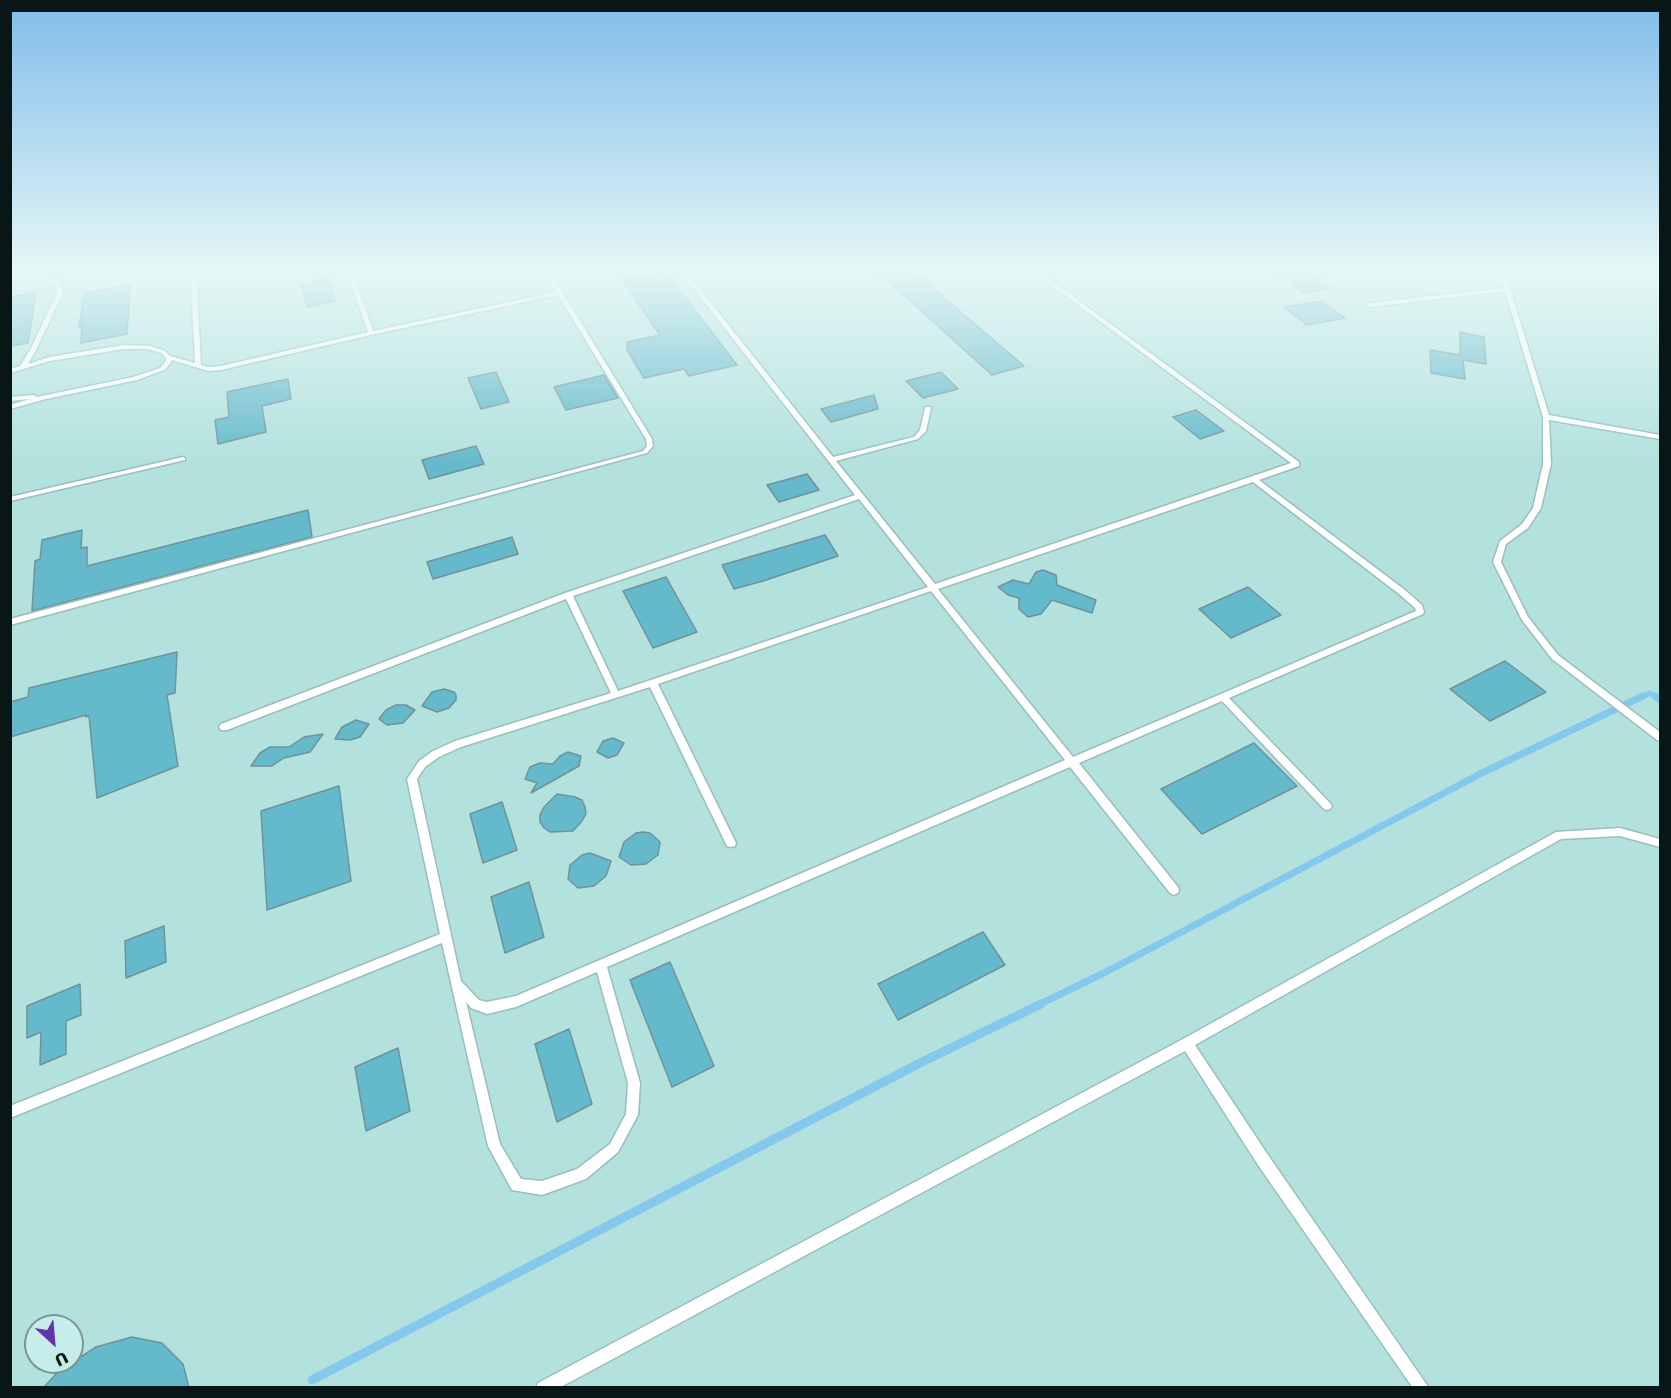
<!DOCTYPE html>
<style>
body{margin:0}
#map{position:relative;width:1671px;height:1398px;overflow:hidden;background:#c6edea;font-family:"DejaVu Sans",sans-serif}
canvas{display:block}
.frame{position:absolute;inset:0;border:12px solid #081716;pointer-events:none}
.north{position:absolute;left:24px;top:1314px;width:60px;height:60px;box-sizing:border-box;background:#c6edea;border:2px solid #7a9795;border-radius:50%;rotate:154deg;font-size:16px;font-weight:700;line-height:24px;text-align:center;color:#081716}
.north::after{content:'';display:block;margin:auto;width:21px;height:27px;background:#63a;clip-path:polygon(50% 0,100% 100%,50% 72%,0 100%)}
</style>
<div id="map">
<canvas width="1671" height="1398"></canvas>
<div class="frame"></div>
<div class="north">U</div>
</div>
<script>
const ctx = document.querySelector('canvas').getContext('2d');
ctx.lineJoin = 'round';
function fill(path, color) {
  ctx.fillStyle = color;
  ctx.fill(path, 'evenodd');
}
function shape(rows) {
  const path = new Path2D();
  for (const r of rows) {
    path.moveTo(r[0], r[1]);
    for (let i = 2; i < r.length; i += 2) path.lineTo(r[i], r[i + 1]);
  }
  return path;
}
function stroke(path, color, width, dash) {
  ctx.strokeStyle = color;
  ctx.lineWidth = width;
  ctx.lineCap = dash ? 'butt' : 'round';
  ctx.setLineDash(dash || []);
  ctx.stroke(path);
}
const built = shape([
 [10,270,1660,270,1660,1387,11,1387],
 [36,1326,72,1326,72,1362,36,1362]
]);
const streamFar2 = shape([
 [1640,698,1650,693,1657,698]
]);
const streamFar1 = shape([
 [1655,696,1660,700],
 [1038,1005,1106,972,1482,773,1643,696]
]);
const stream = shape([
 [312,1380,920,1063,1041,1004]
]);
const building = shape([
 [876,270,912,270,1024,366,992,375,876,270],
 [1273,270,1306,270,1331,288,1304,293,1273,270],
 [665,271,737,365,689,376,684,369,644,378,627,350,627,342,660,335,622,280,665,271],
 [328,279,335,301,307,307,301,284,328,279],
 [130,285,127,334,81,343,82,326,79,327,84,293,130,285],
 [36,292,28,343,10,346,10,297,36,292],
 [1322,301,1345,318,1307,325,1284,307,1322,301],
 [1460,332,1484,337,1486,364,1463,360,1465,379,1431,373,1430,350,1460,355,1460,332],
 [496,372,509,402,481,409,468,378,496,372],
 [941,372,958,389,923,398,906,381,941,372],
 [604,375,618,398,566,410,554,387,604,375],
 [288,379,291,399,262,406,266,432,218,444,215,420,229,417,227,392,288,379],
 [874,395,878,409,831,422,821,409,874,395],
 [1196,410,1224,431,1200,439,1173,417,1196,410],
 [476,446,484,464,429,479,422,460,476,446],
 [807,474,819,490,779,502,767,485,807,474],
 [308,510,312,537,32,611,35,561,40,559,42,540,82,530,81,548,87,547,87,566,308,510],
 [825,535,838,556,763,581,734,589,722,565,825,535],
 [512,537,518,554,433,579,427,562,512,537],
 [1043,570,1056,575,1057,585,1096,600,1092,613,1052,600,1041,614,1028,617,1019,609,1019,598,1008,595,998,587,1013,580,1029,584,1036,572,1043,570],
 [666,577,697,632,653,648,623,591,666,577],
 [1248,587,1281,615,1231,638,1199,609,1248,587],
 [177,652,175,693,167,695,178,766,97,798,89,716,86,717,86,715,10,737,10,702,28,697,29,688,177,652],
 [1505,661,1546,692,1490,721,1450,689,1505,661],
 [444,689,454,692,456,695,456,700,449,708,437,712,422,706,432,692,444,689],
 [396,705,406,705,415,710,403,723,387,725,379,719,386,710,396,705],
 [356,720,369,724,360,737,350,740,335,739,342,727,356,720],
 [323,734,310,752,284,758,272,766,251,766,260,753,270,747,289,747,304,737,323,734],
 [613,738,624,743,617,755,608,758,597,752,603,741,613,738],
 [1254,743,1297,786,1202,834,1161,789,1254,743],
 [568,752,581,756,579,766,531,793,537,783,525,779,530,767,540,763,553,764,560,756,568,752],
 [339,786,351,881,267,910,261,811,339,786],
 [557,794,575,797,582,800,585,807,586,814,582,821,573,831,550,832,544,828,540,822,540,815,544,807,557,794],
 [502,802,517,850,483,863,470,814,502,802],
 [643,832,650,833,660,842,658,855,646,864,631,865,619,857,624,842,636,833,643,832],
 [590,853,611,861,606,876,594,886,578,888,568,879,570,865,582,855,590,853],
 [529,882,544,937,505,953,491,897,529,882],
 [164,926,166,962,126,978,125,941,164,926],
 [983,932,1005,965,898,1020,878,984,983,932],
 [670,962,714,1066,672,1087,630,980,670,962],
 [80,984,81,1015,66,1021,66,1054,40,1065,41,1032,27,1038,27,1006,80,984],
 [569,1029,592,1104,557,1122,535,1044,569,1029],
 [398,1048,410,1111,366,1131,355,1067,398,1048],
 [132,1337,162,1343,183,1364,189,1388,43,1388,59,1371,96,1347,132,1337]
]);
const service = shape([
 [190,270,196,270,201,365,208,367,221,366,368,332,349,277,354,273,368,270,378,270,358,275,355,277,373,331,556,292,543,270,549,270,652,439,653,446,647,453,10,625,10,619,643,451,647,446,646,439,558,295,371,335,221,370,208,371,172,360,170,364,164,370,137,380,46,399,10,409,10,405,30,399,10,401,10,397,34,395,37,397,133,377,160,368,165,362,166,358,161,353,147,349,124,349,50,361,10,373,10,369,20,366,30,350,57,293,56,285,42,279,42,277,46,277,61,283,63,293,36,350,28,364,49,357,124,345,150,346,165,351,170,356,195,363,190,270],
 [679,270,685,270,833,457,914,437,920,430,925,408,926,407,930,407,931,408,926,431,918,439,836,461,935,584,1291,463,1031,270,1037,270,1299,462,1299,466,1259,480,1405,590,1422,605,1424,612,1423,614,1229,698,1330,803,1332,806,1330,809,1327,810,1324,809,1222,701,1079,763,1178,887,1179,890,1178,893,1174,895,1170,893,1070,767,607,967,640,1083,638,1115,618,1152,586,1179,542,1195,512,1190,488,1146,442,943,10,1118,10,1106,440,934,407,779,419,761,433,751,455,741,611,693,566,599,227,730,221,730,219,727,221,724,565,593,855,495,679,270],
 [1253,482,1399,594,1415,608,1416,611,1073,757,938,589,1253,482],
 [859,499,928,587,618,691,573,596,859,499],
 [931,591,1065,760,516,996,487,1002,479,1000,461,981,417,779,425,767,439,757,461,747,650,687,727,846,731,847,735,846,736,843,658,684,931,591],
 [597,972,628,1083,626,1114,610,1144,577,1169,542,1181,521,1179,500,1144,466,1002,471,1008,487,1014,516,1007,597,972],
 [1501,270,1507,270,1510,289,1549,415,1660,435,1660,439,1549,420,1551,464,1541,508,1528,528,1506,544,1501,562,1528,617,1558,655,1660,732,1660,741,1657,740,1552,659,1522,620,1493,562,1500,541,1522,524,1533,508,1543,464,1543,417,1505,291,1370,307,1367,305,1370,303,1504,288,1501,270],
 [183,457,185,458,185,460,10,501,10,497,183,457],
 [1620,828,1660,839,1660,847,1620,836,1561,839,1195,1045,1268,1155,1429,1388,1413,1388,1258,1165,1185,1051,559,1388,536,1388,538,1383,1183,1039,1556,832,1620,828]
]);
fill(built, '#b2e1de');
stroke(streamFar2, '#85c8ed', 5);
stroke(streamFar1, '#85c8ed', 7);
stroke(stream, '#85c8ed', 9);
fill(building, '#64b9ca');
stroke(building, '#70939b', 1.5);
stroke(service, '#99bebb', 3);
fill(service, '#fff');
const sky = ctx.createLinearGradient(0, 0, 0, 466);
sky.addColorStop(0, '#80bcea');
sky.addColorStop(0.58, '#e5f7f6');
sky.addColorStop(1, '#e5f7f600');
ctx.fillStyle = sky;
ctx.fillRect(0, 0, 1671, 466);
</script>
